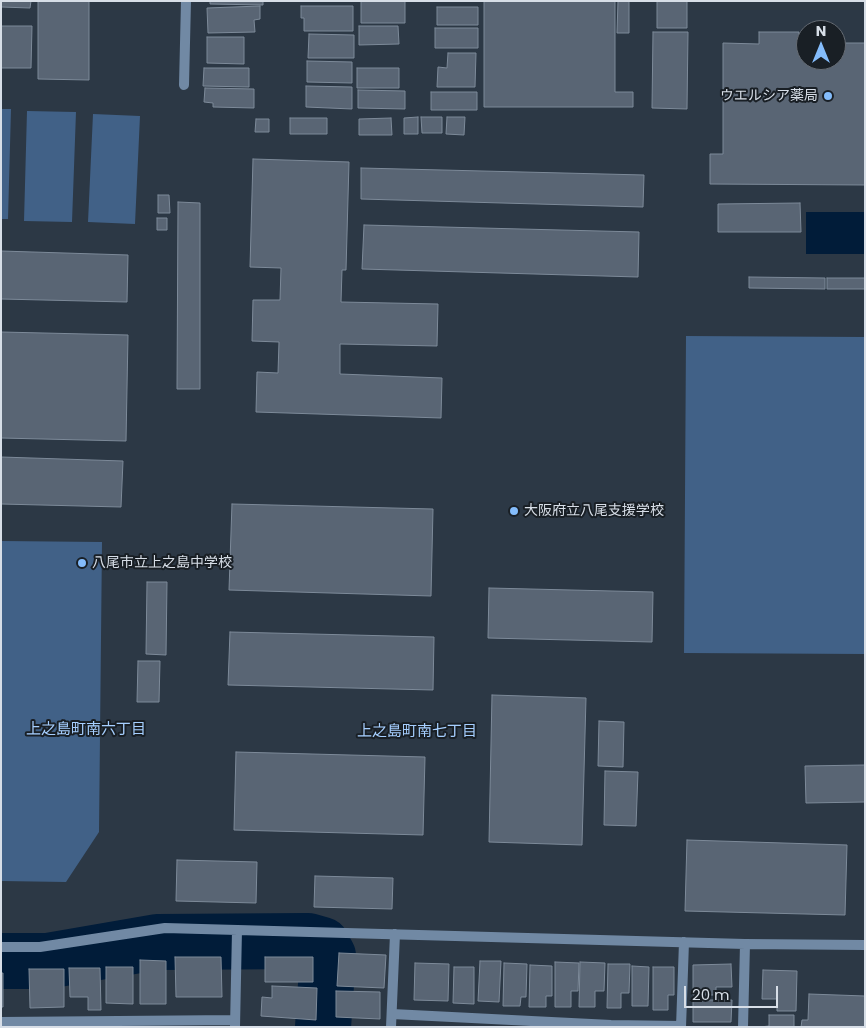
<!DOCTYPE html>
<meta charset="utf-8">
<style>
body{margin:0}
#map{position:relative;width:866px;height:1028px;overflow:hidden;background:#2c3845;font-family:Poppins,sans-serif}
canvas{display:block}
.frame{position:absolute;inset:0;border:2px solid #d7dee7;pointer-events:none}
.north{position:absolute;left:796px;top:20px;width:50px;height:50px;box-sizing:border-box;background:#191f25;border:1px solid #656b73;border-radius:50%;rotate:0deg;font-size:14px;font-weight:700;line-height:20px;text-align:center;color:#d7dee7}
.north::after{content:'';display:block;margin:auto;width:18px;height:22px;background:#84bcfb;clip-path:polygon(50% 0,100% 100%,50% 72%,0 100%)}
.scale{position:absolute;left:684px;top:986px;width:94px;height:22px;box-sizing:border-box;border:2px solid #d7dee7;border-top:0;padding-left:6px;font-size:15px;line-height:18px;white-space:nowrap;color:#d7dee7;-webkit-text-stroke:4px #191f25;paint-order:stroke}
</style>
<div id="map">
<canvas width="866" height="1028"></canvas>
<div class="frame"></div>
<div class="north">N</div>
<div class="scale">20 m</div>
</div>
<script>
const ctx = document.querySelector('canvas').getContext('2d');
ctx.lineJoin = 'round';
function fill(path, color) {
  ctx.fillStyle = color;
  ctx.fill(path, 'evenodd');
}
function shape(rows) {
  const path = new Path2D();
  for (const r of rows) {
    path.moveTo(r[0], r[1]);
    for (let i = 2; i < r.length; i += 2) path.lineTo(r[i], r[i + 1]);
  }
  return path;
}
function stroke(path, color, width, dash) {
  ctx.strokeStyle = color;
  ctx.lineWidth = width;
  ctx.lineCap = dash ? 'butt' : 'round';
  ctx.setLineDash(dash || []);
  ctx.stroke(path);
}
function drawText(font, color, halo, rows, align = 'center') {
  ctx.font = font + ' Poppins,"Noto Sans JP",sans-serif';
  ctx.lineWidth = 4;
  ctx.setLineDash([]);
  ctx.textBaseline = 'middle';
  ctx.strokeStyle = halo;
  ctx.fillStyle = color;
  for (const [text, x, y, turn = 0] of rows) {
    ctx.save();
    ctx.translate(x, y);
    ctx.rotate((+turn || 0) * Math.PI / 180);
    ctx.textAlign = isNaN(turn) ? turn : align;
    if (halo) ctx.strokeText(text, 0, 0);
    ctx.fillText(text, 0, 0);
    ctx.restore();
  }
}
const green = shape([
 [1,109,11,109,8,219,1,219],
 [27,111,76,112,72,222,24,221],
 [93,114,140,116,135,224,88,222],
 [686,336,865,337,864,654,684,653],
 [1,541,102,542,99,832,66,882,1,881]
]);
const water = shape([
 [806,212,865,212,865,254,806,254]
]);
const river = shape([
 [1,961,47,961,157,942,308,941,322,945,328,956,323,1027]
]);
const building = shape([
 [1,1,31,1,30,8,1,7,1,1],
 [38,1,89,1,89,80,38,79,38,1],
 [210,1,263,1,263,5,210,4,210,1],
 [361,1,405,1,405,23,361,23,361,1],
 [484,1,615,1,615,92,633,92,633,107,484,107,484,1],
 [618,1,629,1,629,33,617,33,618,1],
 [657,1,687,1,687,28,657,28,657,1],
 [260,6,260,19,254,20,255,32,208,33,207,8,260,6],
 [301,6,353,6,353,31,304,31,304,18,301,18,301,6],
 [437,7,478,7,478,25,437,25,437,7],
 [1,26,32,26,31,68,1,68,1,26],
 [359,26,398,26,399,44,359,45,359,26],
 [435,28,478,28,478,48,435,48,435,28],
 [653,32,688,32,687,109,652,108,653,32],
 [759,32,799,32,799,43,806,43,806,60,836,60,836,43,865,43,865,185,710,184,710,154,723,154,723,43,759,44,759,32],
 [309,34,354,35,354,58,308,58,309,34],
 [207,37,244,37,244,64,207,63,207,37],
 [448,53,476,53,475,87,437,87,438,67,447,68,448,53],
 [307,61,352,62,352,83,307,82,307,61],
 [204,68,249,68,249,87,203,86,204,68],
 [357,68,399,68,399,88,357,88,357,68],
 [306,86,352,87,352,109,306,107,306,86],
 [205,88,254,89,254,108,213,107,213,103,204,102,205,88],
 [358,90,405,91,405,109,358,108,358,90],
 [431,92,477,92,477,110,431,110,431,92],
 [418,117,418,134,404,134,404,118,418,117],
 [421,117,442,117,442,133,422,133,421,117],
 [447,117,465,117,464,135,446,134,447,117],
 [290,118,327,118,327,134,290,134,290,118],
 [391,118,392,135,359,135,359,119,391,118],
 [256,119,269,119,269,132,255,132,256,119],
 [253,159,349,162,346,270,342,270,341,302,438,304,437,346,340,344,340,374,442,378,441,418,256,412,257,372,278,373,279,342,252,341,253,300,280,300,281,268,250,267,253,159],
 [361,168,644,175,643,207,361,199,361,168],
 [158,195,169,195,170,213,158,213,158,195],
 [178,202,200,203,200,389,177,389,178,202],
 [800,203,801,232,718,232,718,204,800,203],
 [157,218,167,218,167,230,157,230,157,218],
 [364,225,639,232,638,277,362,269,364,225],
 [1,251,128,255,127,302,1,299,1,251],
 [749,277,825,278,825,289,749,288,749,277],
 [827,278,865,278,865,289,827,289,827,278],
 [1,332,128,335,126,441,1,438,1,332],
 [1,457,123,461,121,507,1,504,1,457],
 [232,504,433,509,431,596,229,590,232,504],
 [147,582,167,582,166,655,146,654,147,582],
 [489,588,653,592,652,642,488,638,489,588],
 [230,632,434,637,433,690,228,685,230,632],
 [138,661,160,661,159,702,137,702,138,661],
 [492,695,586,698,582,845,489,842,492,695],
 [599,721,624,722,623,767,598,766,599,721],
 [236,752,425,757,423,835,234,830,236,752],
 [865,765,865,802,806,803,805,766,865,765],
 [605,771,638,772,636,826,604,825,605,771],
 [687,840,847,845,845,915,685,911,687,840],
 [177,860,257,862,256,903,176,901,177,860],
 [315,876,393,878,392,909,314,907,315,876],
 [339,953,386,955,384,988,337,986,339,953],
 [175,957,221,957,222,997,176,997,175,957],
 [265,957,313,957,313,982,265,982,265,957],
 [140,960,166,961,166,1004,140,1004,140,960],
 [480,961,501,961,499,1002,478,1001,480,961],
 [555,962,579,963,578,991,571,991,571,1007,555,1007,555,962],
 [580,962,605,963,604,991,595,991,595,1007,579,1007,580,962],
 [415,963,449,964,448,1001,414,1000,415,963],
 [504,963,527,964,526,997,521,997,520,1006,503,1006,504,963],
 [608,964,630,964,629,993,621,993,621,1008,607,1008,608,964],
 [731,964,732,987,716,987,716,995,693,995,693,965,731,964],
 [530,965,552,966,552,996,546,996,546,1007,529,1007,530,965],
 [632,966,649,967,648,1006,632,1006,632,966],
 [106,967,133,967,133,1004,106,1003,106,967],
 [454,967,474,967,474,1004,453,1003,454,967],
 [653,967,674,967,674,995,668,995,668,1010,653,1010,653,967],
 [69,968,100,968,101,1010,88,1010,88,997,70,997,69,968],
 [29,969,64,969,64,1007,30,1008,29,969],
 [763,970,797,971,796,1011,777,1011,777,999,762,999,763,970],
 [1,973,3,973,3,1007,1,1007,1,973],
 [272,986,317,988,316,1020,261,1016,262,997,272,998,272,986],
 [336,991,380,992,380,1019,336,1017,336,991],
 [809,994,865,996,865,1027,801,1027,802,1020,808,1020,809,994],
 [693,1000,732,1000,731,1022,693,1022,693,1000],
 [769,1015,794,1015,794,1027,760,1027,769,1026,769,1015]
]);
const street = shape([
 [184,85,186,1],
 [1,947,40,947,165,928,745,944,865,945],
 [392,1014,611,1025,681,1026],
 [1,1022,235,1020],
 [235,1027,237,930],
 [391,1027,395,934],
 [681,1027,684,942],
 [743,1027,745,944]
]);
const markers = [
 [828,96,5,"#84bcfb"],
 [514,511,5,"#84bcfb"],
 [82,563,5,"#84bcfb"]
];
const poiNames = [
 ["ウエルシア薬局",818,96,"right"],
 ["大阪府立八尾支援学校",524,511],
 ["八尾市立上之島中学校",92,563]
];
const neighbourhoodNames = [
 ["上之島町南六丁目",86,730],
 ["上之島町南七丁目",417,732]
];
fill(green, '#416187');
fill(water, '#011c39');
stroke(river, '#011c39', 56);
fill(building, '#596574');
stroke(building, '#7d8a99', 1);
stroke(street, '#7189a4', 10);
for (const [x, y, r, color] of markers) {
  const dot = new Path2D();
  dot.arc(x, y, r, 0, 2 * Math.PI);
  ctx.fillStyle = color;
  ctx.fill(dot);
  stroke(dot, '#191f25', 2);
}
drawText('14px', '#d7dee7', '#191f25', poiNames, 'left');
drawText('15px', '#a6cfff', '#191f25', neighbourhoodNames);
</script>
